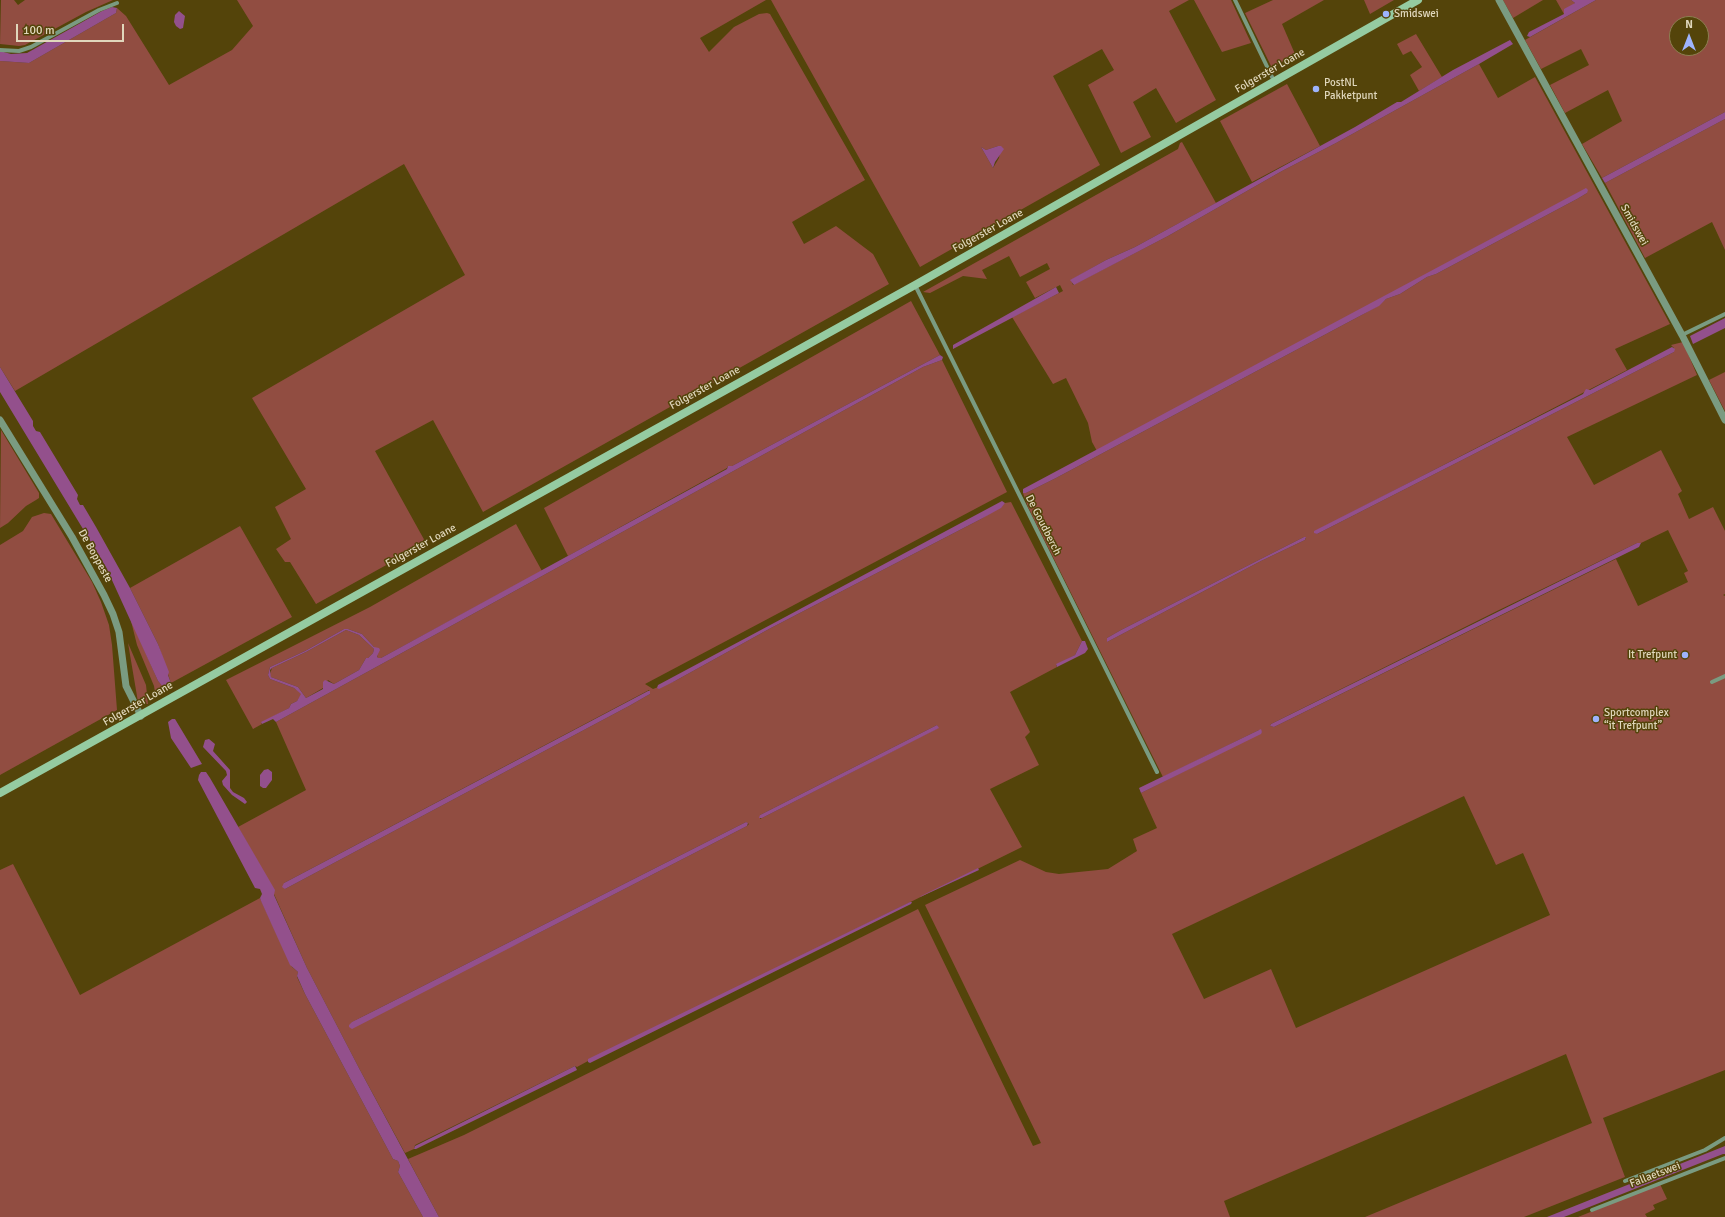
<!DOCTYPE html>
<meta charset="utf-8">
<style>
body{margin:0}
#map{position:relative;width:1725px;height:1217px;overflow:hidden;background:#54440a;font-family:Signika,sans-serif}
canvas{display:block}
.north{position:absolute;left:1669px;top:16px;width:40px;height:40px;box-sizing:border-box;background:#54440a;border:1px solid #8c7f51;border-radius:50%;rotate:0deg;font-size:11px;font-weight:700;line-height:16px;text-align:center;color:#e0d7bc}
.north::after{content:'';display:block;margin:auto;width:14px;height:18px;background:#9eb4fd;clip-path:polygon(50% 0,100% 100%,50% 72%,0 100%)}
.scale{position:absolute;left:16px;top:24px;width:108px;height:18px;box-sizing:border-box;border:2px solid #e0d7bc;border-top:0;padding-left:5px;font-size:12px;line-height:14px;white-space:nowrap;color:#e0d7bc;-webkit-text-stroke:3px #54440a;paint-order:stroke}
</style>
<div id="map">
<canvas width="1725" height="1217"></canvas>
<div class="north">N</div>
<div class="scale">100 m</div>
</div>
<script>
const ctx = document.querySelector('canvas').getContext('2d');
ctx.lineJoin = 'round';
function fill(path, color) {
  ctx.fillStyle = color;
  ctx.fill(path, 'evenodd');
}
function shape(rows) {
  const path = new Path2D();
  for (const r of rows) {
    path.moveTo(r[0], r[1]);
    for (let i = 2; i < r.length; i += 2) path.lineTo(r[i], r[i + 1]);
  }
  return path;
}
function stroke(path, color, width, dash) {
  ctx.strokeStyle = color;
  ctx.lineWidth = width;
  ctx.lineCap = dash ? 'butt' : 'round';
  ctx.setLineDash(dash || []);
  ctx.stroke(path);
}
function drawText(font, color, halo, rows, align = 'center') {
  ctx.font = font + ' Signika,sans-serif';
  ctx.lineWidth = 3;
  ctx.setLineDash([]);
  ctx.textBaseline = 'middle';
  ctx.strokeStyle = halo;
  ctx.fillStyle = color;
  for (const [text, x, y, turn = 0] of rows) {
    ctx.save();
    ctx.translate(x, y);
    ctx.rotate((+turn || 0) * Math.PI / 180);
    ctx.textAlign = isNaN(turn) ? turn : align;
    if (halo) ctx.strokeText(text, 0, 0);
    ctx.fillText(text, 0, 0);
    ctx.restore();
  }
}
const green = shape([
 [1,0,14,0,18,5,25,0,113,0,86,12,25,45,19,46,0,44],
 [237,0,766,0,700,38,709,52,734,27,759,14,767,13,770,14,865,180,792,222,804,244,836,226,873,254,889,284,483,512,433,420,375,451,426,543,316,604,290,562,285,562,276,549,291,539,275,507,306,489,252,398,465,275,404,164,15,391,0,367,0,61,29,63,116,13,117,8,126,16,169,85,232,50,253,26],
 [771,0,1189,0,1169,11,1216,100,1176,123,1156,88,1133,102,1151,137,1121,153,1088,85,1114,70,1102,49,1053,76,1100,165,920,267],
 [998,146,1001,146,999,158,993,168,981,147,986,150],
 [1194,0,1231,0,1251,43,1222,52],
 [1273,0,1324,0,1282,24,1295,54,1272,68,1245,13],
 [1364,0,1394,0,1370,14],
 [1503,0,1543,0,1513,18],
 [1556,0,1571,0,1575,3,1564,14],
 [1596,0,1725,0,1725,112,1602,178,1582,144,1622,121,1608,90,1565,113,1550,85,1589,65,1581,49,1541,69,1525,40],
 [1677,24,1701,24,1701,48,1677,48],
 [1416,34,1442,77,1419,91,1410,75,1422,67,1411,51,1403,55,1397,44],
 [1479,64,1498,98,1535,77,1670,324,1615,349,1627,370,1314,532,1317,534,1674,352,1674,348,1671,345,1683,342,1697,375,1567,437,1594,485,1661,450,1682,491,1678,494,1689,519,1713,507,1725,531,1725,594,1723,595,1725,596,1725,1070,1603,1118,1625,1177,1524,1217,1365,1217,1592,1123,1566,1054,1224,1201,1230,1217,439,1217,408,1159,464,1135,918,909,1033,1146,1041,1143,925,905,1020,860,1046,872,1059,874,1108,869,1137,851,1133,839,1157,828,1141,793,1262,732,1259,730,1163,777,1028,507,1023,493,1026,493,1056,478,1358,317,1378,306,1386,299,1400,294,1427,277,1436,274,1577,199,1587,193,1586,189,1097,451,1092,442,1088,423,1066,378,1053,384,1012,317,1063,291,1060,285,1035,298,1026,282,1050,269,1047,263,1020,277,1009,256,982,270,987,279,963,276,930,293,923,292,1178,149,1180,143,1182,142,1216,203,1135,247,1106,260,1071,280,1073,285,1168,236,1282,171,1336,143],
 [1668,530,1688,571,1684,573,1688,582,1638,606,1616,559,1274,727,1270,726,1271,724,1497,611,1637,543,1641,543],
 [1304,537,1306,538,1305,540,1261,561,1107,642,1107,638,1121,630],
 [1464,796,1496,865,1523,853,1550,915,1296,1028,1271,969,1204,999,1172,934],
 [1287,84,1320,146,1252,182,1220,121],
 [1725,119,1725,250,1712,222,1645,258,1605,183],
 [911,301,940,355,732,466,728,466,727,468,568,556,544,508],
 [942,360,1007,492,645,684,653,689,675,681,769,629,981,519,1005,503,1011,502,1082,641,1075,655,1056,665,1057,667,1010,692,1030,732,1025,737,1039,765,990,789,1022,847,588,1061,577,1067,575,1066,415,1145,414,1149,405,1153,360,1070,307,968,274,894,273,889,238,827,306,790,276,722,923,367],
 [649,690,650,694,629,706,285,889,284,883],
 [937,725,938,728,760,819,760,815],
 [746,822,749,824,747,826,525,940,350,1023],
 [1725,372,1725,411,1709,380],
 [1,430,39,493,39,498,36,500,26,506,8,523,0,528],
 [44,513,51,514,92,582,101,602,109,625,112,645,117,710,0,775,0,545,23,531,32,517],
 [516,524,542,571,381,658,378,658,374,647,362,634,348,629,344,629,305,651,270,667,268,675,270,679,294,688,302,694,297,701,291,704,289,708,261,723,262,724,253,729,226,680,370,607],
 [240,526,292,617,171,683,158,644,130,588],
 [130,617,158,681,163,687,155,692,154,686,137,645],
 [346,630,359,635,374,649,373,653,368,658,366,658,359,670,334,684,328,680,323,688,306,698,298,687,271,677,270,674,272,668,306,652],
 [128,643,146,685,148,704,146,704,138,702],
 [13,864,80,995,260,898,292,967,298,972,297,977,305,994,393,1159,398,1161,400,1166,398,1172,423,1217,0,1217,0,870],
 [1660,1184,1667,1199,1653,1205,1655,1209,1645,1214,1647,1217,1578,1217]
]);
const water = shape([
 [1571,0,1596,0,1530,37,1527,36,1529,32,1564,14,1564,9,1575,3],
 [112,7,117,8,116,13,29,63,0,61,0,51,11,54,27,53,102,11],
 [179,11,185,16,183,28,180,29,176,26,174,22,175,15],
 [1510,40,1513,44,1479,64,1336,143,1282,171,1168,236,1074,285,1070,280,1106,260,1135,247,1355,127,1397,102,1401,102,1453,70],
 [1725,112,1725,119,1605,183,1602,178],
 [998,146,1001,146,1004,149,995,162,993,168,981,147,986,150],
 [1586,188,1588,190,1587,193,1577,199,1436,274,1427,277,1400,294,1386,299,1379,306,1358,317,1056,478,1026,493,1023,493,1023,489],
 [1056,287,1059,293,953,349,953,345],
 [1725,318,1725,328,1693,344,1690,336],
 [1672,347,1675,349,1674,352,1317,534,1314,533,1314,531,1583,394,1586,389,1590,390],
 [940,355,943,357,942,360,923,367,276,722,273,719,262,724,261,722,289,708,291,704,297,701,301,694,294,688,270,679,268,675,270,667,305,651,344,629,348,629,362,634,374,647,379,648,380,650,377,656,378,658,381,658,727,469,728,466,732,466],
 [346,630,359,635,374,649,373,653,368,658,366,658,359,670,334,684,325,680,323,682,323,689,306,698,298,687,271,677,270,670,272,668,306,652],
 [0,367,33,421,33,426,36,431,40,432,78,495,77,499,80,505,83,505,96,527,130,588,158,644,169,672,168,675,171,683,163,687,158,681,106,567,0,392],
 [1002,501,1005,503,1001,508,981,519,769,629,675,681,659,689,657,688,658,685],
 [1304,537,1306,537,1305,540,1261,561,1107,642,1107,638,1121,630],
 [1637,543,1641,543,1639,547,1274,727,1270,726,1271,724],
 [1082,641,1085,641,1088,649,1085,653,1057,667,1056,664,1075,655],
 [648,691,650,691,650,694,629,706,285,889,282,887,284,883],
 [172,719,175,719,202,764,191,768,171,738,168,722],
 [937,725,939,728,886,755,762,818,759,818,760,815],
 [1261,729,1262,732,1261,734,1141,793,1139,788],
 [209,739,215,744,213,751,230,770,230,788,233,792,244,798,247,802,245,804,232,795,223,785,222,781,227,775,226,771,203,747,205,740],
 [268,769,272,772,272,780,266,788,263,788,260,786,260,775,264,770],
 [201,772,206,772,210,778,275,890,274,895,307,968,360,1070,439,1217,423,1217,398,1172,400,1166,398,1161,393,1159,305,994,297,976,298,972,290,965,261,901,260,898,262,894,260,889,255,888,198,780,199,775],
 [746,822,748,823,747,826,352,1029,349,1027,349,1025,352,1022],
 [978,868,979,870,920,897,921,896],
 [910,902,912,902,911,904,590,1063,588,1062,588,1059],
 [575,1066,577,1070,416,1149,414,1149,415,1146],
 [1725,1146,1725,1154,1723,1154,1564,1217,1547,1217]
]);
const minor = shape([
 [1235,0,1274,81],
 [0,50,19,51,31,47,99,10,117,3],
 [915,285,1157,772],
 [1682,335,1725,314],
 [1712,682,1725,676],
 [1625,1181,1705,1150,1725,1138],
 [1592,1210,1725,1158]
]);
const tertiary = shape([
 [1499,0,1682,335,1725,420],
 [0,420,72,537,104,595,113,614,119,632,126,686,141,716]
]);
const secondary = shape([
 [0,793,915,285,1418,0]
]);
const markers = [
 [1386,14,4,"#9eb4fd"],
 [1316,89,4,"#9eb4fd"],
 [1685,655,4,"#9eb4fd"],
 [1596,719,4,"#9eb4fd"]
];
const poiNames = [
 ["Smidswei",1394,14],
 ["PostNL",1324,83],
 ["Pakketpunt",1324,96],
 ["It Trefpunt",1677,655,"right"],
 ["Sportcomplex",1604,713],
 ["“it Trefpunt”",1604,726]
];
const streetNames = [
 ["Folgerster Loane",1270,71,-30],
 ["Smidswei",1634,225,61],
 ["Folgerster Loane",988,231,-29],
 ["Folgerster Loane",705,388,-29],
 ["De Goudberch",1043,525,63],
 ["Folgerster Loane",421,546,-29],
 ["De Boppeste",95,556,61],
 ["Folgerster Loane",138,704,-30],
 ["Fallaetswei",1655,1175,-21]
];
fill(green, '#914d41');
fill(water, '#93508c');
stroke(minor, '#7a9b81', 4);
stroke(tertiary, '#7a9b81', 7);
stroke(secondary, '#95cba1', 8);
for (const [x, y, r, color] of markers) {
  const dot = new Path2D();
  dot.arc(x, y, r, 0, 2 * Math.PI);
  ctx.fillStyle = color;
  ctx.fill(dot);
  stroke(dot, '#54440a', 1.5);
}
drawText('11px', '#e0d7bc', '#54440a', poiNames, 'left');
drawText('11px', '#e0d7bc', '#54440a', streetNames);
</script>
